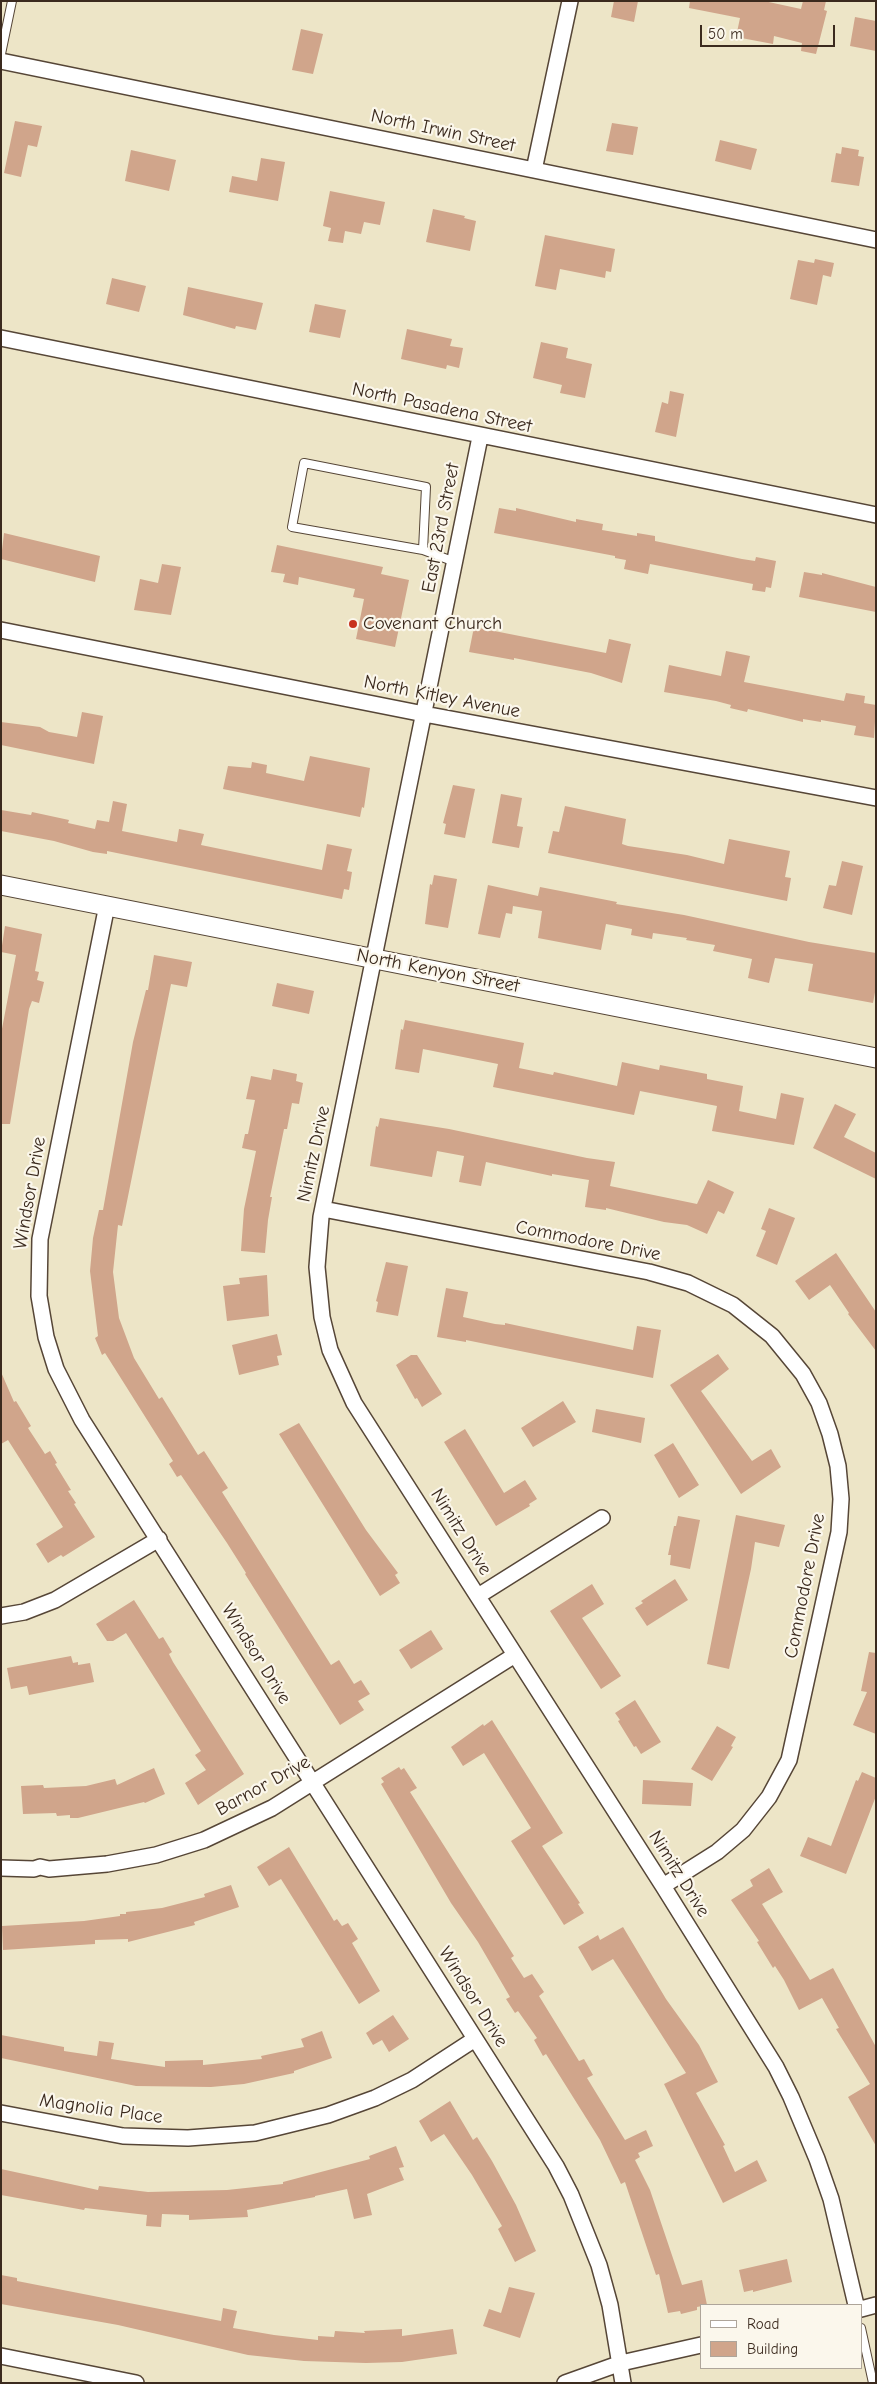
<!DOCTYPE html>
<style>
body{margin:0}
#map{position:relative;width:877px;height:2384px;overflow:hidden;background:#ede5c7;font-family:"Comic Neue",sans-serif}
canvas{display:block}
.frame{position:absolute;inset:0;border:2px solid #3b2a1e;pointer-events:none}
.legend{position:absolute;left:700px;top:2304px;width:162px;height:65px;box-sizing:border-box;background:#fbf7ec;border:1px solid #aea59a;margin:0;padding:6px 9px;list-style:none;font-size:15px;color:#3b2a1e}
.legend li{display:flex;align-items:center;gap:10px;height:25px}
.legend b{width:25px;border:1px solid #aea59a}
.scale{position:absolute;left:700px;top:25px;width:135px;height:22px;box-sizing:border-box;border:2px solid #3b2a1e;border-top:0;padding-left:6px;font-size:15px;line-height:18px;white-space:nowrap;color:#3b2a1e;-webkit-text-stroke:4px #fbf7ec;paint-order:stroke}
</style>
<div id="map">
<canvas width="877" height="2384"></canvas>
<div class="frame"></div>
<ul class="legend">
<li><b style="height:6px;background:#fff"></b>Road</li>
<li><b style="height:14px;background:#d0a58b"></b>Building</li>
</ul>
<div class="scale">50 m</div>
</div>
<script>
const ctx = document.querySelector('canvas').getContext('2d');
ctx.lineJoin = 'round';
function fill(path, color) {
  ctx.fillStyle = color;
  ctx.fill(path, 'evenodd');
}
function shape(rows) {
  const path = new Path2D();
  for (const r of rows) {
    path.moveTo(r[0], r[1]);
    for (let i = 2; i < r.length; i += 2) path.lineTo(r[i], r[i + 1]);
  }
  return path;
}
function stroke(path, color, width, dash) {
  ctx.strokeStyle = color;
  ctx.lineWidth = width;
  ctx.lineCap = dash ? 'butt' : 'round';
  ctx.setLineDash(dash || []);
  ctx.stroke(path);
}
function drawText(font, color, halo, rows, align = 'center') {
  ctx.font = font + ' "Comic Neue",sans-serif';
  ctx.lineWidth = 4.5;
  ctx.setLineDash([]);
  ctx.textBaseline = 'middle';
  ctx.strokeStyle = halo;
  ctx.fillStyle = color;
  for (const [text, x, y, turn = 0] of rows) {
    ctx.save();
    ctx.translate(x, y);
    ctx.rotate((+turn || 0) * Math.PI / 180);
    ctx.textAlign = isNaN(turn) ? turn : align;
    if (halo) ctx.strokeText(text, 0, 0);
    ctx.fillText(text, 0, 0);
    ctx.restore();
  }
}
const building = shape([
 [614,1,638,1,634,22,611,17],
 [690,1,764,1,801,9,803,1,826,1,824,10,827,11,816,54,801,51,802,43,774,36,773,44,736,37,740,18,689,8],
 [855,17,876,21,876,51,850,46],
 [301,29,323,34,313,74,292,70],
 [15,121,42,126,37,147,28,145,21,177,4,173],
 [612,123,638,127,633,155,606,151],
 [720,140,757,149,751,170,715,161],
 [842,147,859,150,858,156,864,157,859,186,831,182,836,153,841,154],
 [131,150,176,160,169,191,125,181],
 [261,158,285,162,278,201,229,192,232,176,257,181],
 [330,191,385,202,380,225,364,222,361,234,345,231,343,243,328,241,331,228,323,226],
 [433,209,465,216,464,218,476,221,470,251,426,242],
 [545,235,615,249,611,272,606,271,605,278,560,269,556,290,535,286],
 [815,259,834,263,831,277,823,275,817,305,790,299,798,260,814,263],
 [112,278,146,286,139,312,106,304],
 [188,287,263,303,256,330,236,326,235,329,183,315],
 [315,304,346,310,340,338,309,332],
 [407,329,452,339,450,346,463,348,459,368,447,365,446,369,401,359],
 [541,342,568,348,566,358,592,364,585,398,560,393,562,385,533,378],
 [670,391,684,394,676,437,655,432,662,402,668,404],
 [499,508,516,511,516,508,576,522,576,519,603,524,602,530,637,536,637,533,655,536,655,541,742,559,755,561,756,557,776,561,771,588,766,587,765,592,752,590,753,584,650,564,648,574,624,569,626,560,615,558,615,556,494,533],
 [4,533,100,556,95,582,1,559],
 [277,545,383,567,381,574,409,580,395,647,356,639,364,599,353,597,355,589,299,577,298,585,283,582,285,574,271,572],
 [162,564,181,567,171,615,134,610,140,579,158,583],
 [804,572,822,575,822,573,876,587,876,612,799,597],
 [474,627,606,653,609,639,631,644,622,683,591,673,514,658,514,660,469,652],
 [726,651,750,656,744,682,844,701,846,693,865,696,864,703,876,705,874,738,854,735,856,726,821,720,821,722,803,719,803,722,748,709,747,712,730,708,731,705,716,701,664,692,669,665,721,676],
 [82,712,103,716,94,764,1,745,1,722,40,727,49,732,77,737],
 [310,756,370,768,364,808,362,807,360,817,223,789,228,766,251,768,252,762,267,765,266,773,304,781],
 [453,785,475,789,465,838,444,834,446,824,443,823],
 [501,794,522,798,517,826,523,827,519,848,492,843],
 [113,801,127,804,122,831,177,842,179,829,204,834,201,845,322,870,327,844,352,849,347,871,352,872,349,890,344,889,342,899,107,851,107,854,93,852,54,841,1,831,1,810,31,815,32,812,69,820,68,823,95,829,97,820,109,822],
 [565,806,626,819,622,844,628,846,687,855,724,864,729,839,790,851,785,877,791,878,787,901,548,853,553,831,559,832],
 [842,861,863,866,852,915,823,908,829,885,836,886],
 [434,875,457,879,448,928,425,924,430,884,432,885],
 [488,885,538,896,540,887,617,902,616,904,684,915,809,942,876,953,876,987,873,1003,808,991,813,964,775,958,769,983,748,978,752,959,713,951,715,945,686,940,687,938,653,933,652,939,631,935,632,929,606,924,601,950,538,938,542,911,513,906,512,914,506,913,500,938,478,934],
 [5,926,42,934,35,971,39,972,37,980,44,982,39,1003,32,1001,29,1009,10,1124,1,1124,1,1034,16,955,1,952],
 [154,955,192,962,187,987,171,984,122,1226,118,1225,113,1272,119,1318,134,1358,159,1399,162,1397,198,1455,204,1451,228,1488,222,1492,331,1665,339,1660,354,1684,361,1680,370,1694,358,1701,364,1710,340,1725,245,1574,246,1573,227,1543,181,1475,177,1477,169,1464,173,1461,105,1353,102,1355,95,1338,98,1336,90,1271,93,1238,99,1210,103,1210,133,1042,146,990,148,990],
 [277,983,314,991,309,1014,272,1006],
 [405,1020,524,1043,519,1068,553,1075,554,1072,617,1086,622,1062,659,1070,660,1065,707,1074,707,1079,743,1086,739,1111,776,1119,781,1093,804,1098,794,1145,712,1131,717,1106,640,1091,634,1115,493,1087,498,1064,423,1049,419,1073,395,1069,401,1029,403,1030],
 [273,1069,297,1074,296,1081,303,1083,299,1104,292,1103,287,1129,284,1129,270,1197,272,1197,268,1220,265,1253,241,1251,244,1209,256,1151,242,1148,245,1134,248,1134,255,1100,246,1099,251,1076,271,1080],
 [835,1104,856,1114,844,1137,876,1153,876,1179,813,1148],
 [380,1118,449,1129,587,1158,615,1162,610,1186,697,1204,708,1180,734,1192,724,1214,718,1211,707,1234,687,1225,664,1222,606,1208,606,1210,585,1207,589,1180,552,1174,552,1176,486,1162,481,1186,459,1182,464,1156,437,1151,432,1177,370,1166,376,1126,378,1127],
 [769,1208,795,1218,777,1265,756,1256,766,1231,761,1229],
 [836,1253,876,1312,876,1351,848,1314,849,1313,830,1285,809,1300,795,1281],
 [386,1262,408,1266,398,1316,376,1312,378,1302,376,1301],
 [267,1275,269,1316,227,1321,223,1286,240,1284,239,1278],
 [446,1288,468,1292,463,1317,495,1324,505,1325,505,1323,633,1350,637,1326,661,1330,653,1378,466,1340,466,1342,437,1337],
 [277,1334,282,1355,277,1356,279,1365,239,1375,232,1345],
 [718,1354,729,1369,701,1391,752,1461,771,1449,781,1467,741,1494,670,1385],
 [411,1355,417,1355,442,1394,422,1407,417,1398,415,1399,396,1365],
 [1,1372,14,1402,16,1401,31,1426,28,1428,45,1454,50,1451,57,1463,55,1464,71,1490,68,1491,76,1503,74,1504,95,1537,63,1557,61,1555,48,1563,36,1544,63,1527,8,1440,1,1444],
 [563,1401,576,1422,533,1447,521,1428],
 [596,1409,645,1418,641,1443,592,1432],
 [299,1423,366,1530,398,1573,395,1575,400,1583,380,1596,279,1434],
 [465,1429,504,1493,525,1480,537,1499,529,1504,530,1506,496,1526,444,1442],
 [673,1443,699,1485,679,1498,654,1455],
 [736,1515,785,1525,779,1547,755,1542,751,1569,729,1669,707,1664],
 [678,1516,700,1520,690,1569,670,1565,671,1555,668,1555,674,1526,676,1526],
 [675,1579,688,1600,647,1626,635,1608,643,1603,641,1601],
 [592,1584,604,1604,582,1618,621,1676,601,1689,550,1611],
 [134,1600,159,1639,163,1637,172,1652,169,1654,173,1662,244,1774,198,1805,185,1783,206,1770,195,1755,201,1751,126,1633,113,1641,107,1641,96,1624],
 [431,1630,443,1649,411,1669,399,1650],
 [869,1652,876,1653,876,1734,853,1725,867,1692,861,1691],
 [71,1656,73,1663,78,1662,78,1665,90,1663,94,1682,29,1695,27,1686,11,1689,7,1668],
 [635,1700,661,1742,641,1754,636,1746,634,1747,618,1721,620,1720,615,1713],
 [492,1720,563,1833,542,1846,580,1903,578,1904,584,1913,564,1925,511,1841,531,1828,484,1753,463,1766,451,1747,483,1724,484,1726],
 [717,1726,736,1737,731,1746,733,1747,712,1781,691,1769],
 [399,1767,401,1770,404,1768,417,1788,410,1792,514,1956,511,1958,524,1978,532,1974,544,1992,539,1996,579,2061,584,2059,593,2075,587,2078,625,2140,646,2130,653,2146,638,2153,640,2157,635,2160,650,2190,682,2285,702,2280,707,2305,697,2307,697,2310,681,2314,680,2311,668,2313,659,2274,656,2275,625,2182,621,2184,600,2140,546,2054,543,2056,534,2040,537,2038,518,2011,515,2013,506,1999,510,1997,478,1942,451,1903,381,1784,384,1782,381,1778],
 [154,1768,165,1794,145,1803,144,1802,78,1818,70,1818,70,1815,57,1816,56,1813,23,1814,21,1786,43,1785,44,1788,86,1786,115,1779,117,1785],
 [862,1772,876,1778,876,1796,846,1874,800,1856,808,1837,831,1846,856,1780,858,1781],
 [643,1780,693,1783,691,1806,642,1804],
 [289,1847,334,1921,337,1919,342,1926,348,1923,358,1939,352,1943,380,1991,359,2004,281,1879,269,1886,257,1867],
 [769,1868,783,1892,762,1904,810,1980,833,1968,876,2047,876,2146,848,2097,870,2084,836,2029,839,2028,822,1998,799,2010,784,1980,775,1966,773,1968,757,1942,759,1941,731,1900,753,1886,750,1880],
 [231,1885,239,1907,194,1922,195,1925,128,1942,128,1939,95,1940,95,1944,3,1950,2,1926,84,1921,120,1916,120,1914,126,1914,126,1912,162,1908,205,1897,204,1894],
 [623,1927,666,1999,699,2045,718,2082,696,2093,725,2145,723,2146,735,2172,757,2160,767,2181,723,2203,664,2084,686,2073,613,1959,592,1971,578,1947,598,1935,600,1940],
 [393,2015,409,2039,389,2052,382,2040,373,2045,366,2033],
 [322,2031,332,2058,294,2071,294,2073,244,2084,211,2087,136,2086,1,2058,1,2035,64,2047,64,2051,97,2056,99,2041,114,2043,111,2059,165,2067,165,2061,203,2060,203,2065,262,2059,261,2056,304,2047,301,2039],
 [450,2101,473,2140,477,2137,492,2161,516,2205,536,2251,515,2262,498,2229,502,2226,472,2175,444,2134,431,2142,419,2121],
 [396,2146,404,2167,399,2168,404,2180,367,2194,372,2215,354,2219,347,2189,315,2196,315,2197,247,2210,248,2217,189,2220,189,2215,162,2214,161,2227,146,2226,147,2215,85,2208,84,2210,1,2195,1,2169,98,2190,99,2186,148,2192,227,2190,283,2184,283,2182,370,2159,369,2156],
 [787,2259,792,2282,753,2292,753,2290,744,2292,739,2270],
 [1,2275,17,2278,17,2281,221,2321,223,2308,237,2311,233,2328,274,2335,318,2340,318,2336,334,2337,335,2331,365,2333,364,2331,402,2329,402,2336,453,2329,457,2354,402,2362,366,2363,304,2361,248,2355,118,2325,1,2304],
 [509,2287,535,2293,520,2338,483,2326,489,2309,501,2313]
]);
const service = shape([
 [1,54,12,1],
 [423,550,292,527,304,463,426,487,423,550,455,562],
 [861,2328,873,2383]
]);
const minor = shape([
 [1,61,876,240],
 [534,170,570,1],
 [1,338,876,515],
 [480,437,321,1217,317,1267,322,1317,330,1350,354,1403,663,1886,776,2067,791,2097,817,2159,831,2199,856,2305],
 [1,630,424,714,876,798],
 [107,905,40,1239,39,1296,46,1337,56,1369,82,1420,556,2166,571,2195,599,2265,610,2305,623,2383],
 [323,1209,649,1272,688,1283,733,1305,772,1336,803,1374,819,1403,830,1434,838,1466,841,1499,839,1532,789,1760,769,1797,743,1830,717,1852,663,1886],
 [478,1596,602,1518],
 [1,1616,24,1612,55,1600,159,1539],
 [1,1868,34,1869,40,1867,49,1869,107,1864,156,1855,204,1840,272,1808,515,1655],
 [1,2113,123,2136,188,2138,255,2133,328,2115,375,2098,412,2080,475,2039],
 [861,2309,876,2305],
 [1,2356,136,2383],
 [565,2383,621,2363,701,2345]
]);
const tertiary = shape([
 [1,885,876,1058]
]);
const markers = [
 [353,624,5,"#c8321e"]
];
const streetNames = [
 ["North Irwin Street",443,131,12],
 ["North Pasadena Street",442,408,12],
 ["East 23rd Street",441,528,-79],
 ["North Kitley Avenue",442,697,11],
 ["North Kenyon Street",438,971,11],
 ["Nimitz Drive",314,1154,-78],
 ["Windsor Drive",30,1193,-80],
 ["Commodore Drive",588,1241,11],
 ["Nimitz Drive",461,1532,58],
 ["Commodore Drive",805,1586,-79],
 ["Windsor Drive",256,1654,58],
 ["Barnor Drive",263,1786,-29],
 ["Nimitz Drive",679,1874,58],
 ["Windsor Drive",473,1997,58],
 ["Magnolia Place",101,2109,8]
];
const poiNames = [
 ["Covenant Church",363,624]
];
fill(building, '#d0a58b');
stroke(service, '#564637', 10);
stroke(minor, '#564637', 18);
stroke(tertiary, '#564637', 21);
stroke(service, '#fff', 8);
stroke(minor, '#fff', 15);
stroke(tertiary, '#fff', 19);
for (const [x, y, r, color] of markers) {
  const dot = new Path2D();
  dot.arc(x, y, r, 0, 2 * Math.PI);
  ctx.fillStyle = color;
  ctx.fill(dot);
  stroke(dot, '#fbf7ec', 2);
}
drawText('19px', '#3b2a1e', '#fbf7ec', streetNames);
drawText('19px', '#3b2a1e', '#fbf7ec', poiNames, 'left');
</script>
